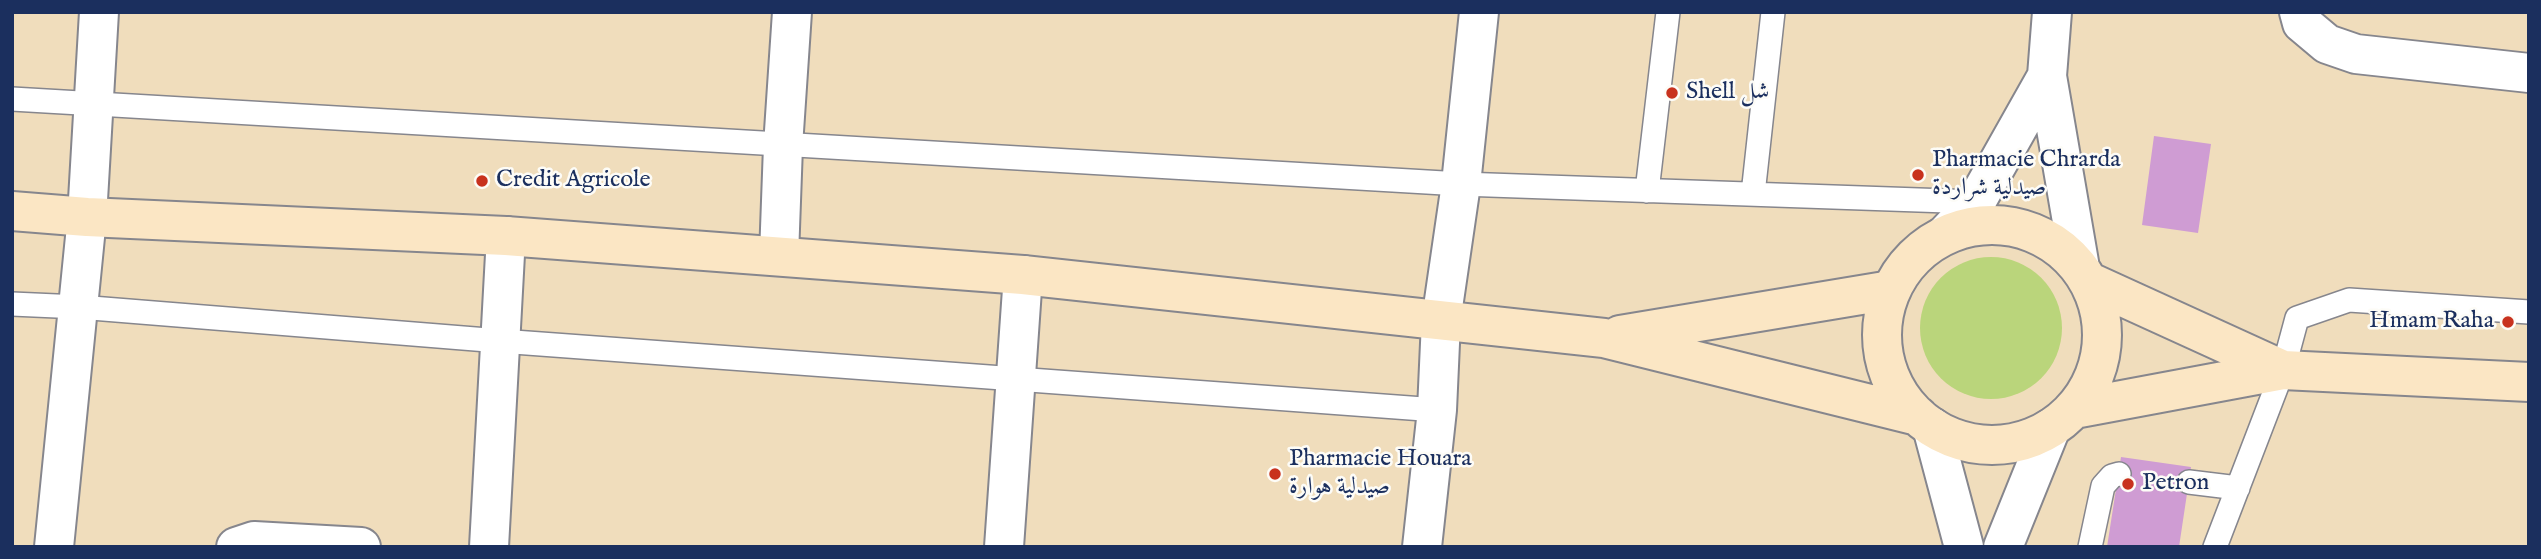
<!DOCTYPE html>
<meta charset="utf-8">
<style>
body{margin:0}
#map{position:relative;width:2541px;height:559px;overflow:hidden;background:#f0ddbc;font-family:"IM FELL English",serif}
canvas{display:block}
.frame{position:absolute;inset:0;border:14px solid #1b2f5e;pointer-events:none}
</style>
<div id="map">
<canvas width="2541" height="559"></canvas>
<div class="frame"></div>
</div>
<script>
const ctx = document.querySelector('canvas').getContext('2d');
ctx.lineJoin = 'round';
function fill(path, color) {
  ctx.fillStyle = color;
  ctx.fill(path, 'evenodd');
}
function shape(rows) {
  const path = new Path2D();
  for (const r of rows) {
    if (r.length === 3) {
      path.moveTo(r[0] + r[2], r[1]);
      path.arc(r[0], r[1], r[2], 0, 2 * Math.PI);
      continue;
    }
    path.moveTo(r[0], r[1]);
    for (let i = 2; i < r.length; i += 2) path.lineTo(r[i], r[i + 1]);
  }
  return path;
}
function stroke(path, color, width, dash) {
  ctx.strokeStyle = color;
  ctx.lineWidth = width;
  ctx.lineCap = dash ? 'butt' : 'round';
  ctx.setLineDash(dash || []);
  ctx.stroke(path);
}
function drawText(font, color, halo, rows, align = 'center') {
  ctx.font = font + ' "IM FELL English",Amiri,serif';
  ctx.lineWidth = 5;
  ctx.setLineDash([]);
  ctx.textBaseline = 'middle';
  ctx.strokeStyle = halo;
  ctx.fillStyle = color;
  for (const [text, x, y, turn = 0] of rows) {
    ctx.save();
    ctx.translate(x, y);
    ctx.rotate((+turn || 0) * Math.PI / 180);
    ctx.textAlign = isNaN(turn) ? turn : align;
    if (halo) ctx.strokeText(text, 0, 0);
    ctx.fillText(text, 0, 0);
    ctx.restore();
  }
}
const green = shape([
 [1991,328,71]
]);
const building = shape([
 [2154,136,2211,144,2198,233,2142,225],
 [2121,457,2191,467,2179,547,2107,547]
]);
const service = shape([
 [12,99,1461,184,1976,202],
 [1647,191,1668,12],
 [1753,194,1773,12],
 [12,304,79,307,500,341,1437,410],
 [2189,482,2238,488],
 [2090,547,2103,486,2112,476,2119,474],
 [2215,547,2283,370,2297,318,2349,300,2529,312]
]);
const minor = shape([
 [2299,12,2302,23,2327,44,2356,54,2529,73],
 [779,256,783,146,792,12],
 [54,547,87,217,99,12],
 [236,547,254,541,361,547],
 [489,547,506,236],
 [1004,547,1023,275],
 [1422,547,1437,410,1441,321,1461,184,1479,12]
]);
const tertiary = shape([
 [2052,12,2047,76,2080,268],
 [1946,234,1976,202,2047,76],
 [1932,427,1964,547],
 [2003,547,2051,428]
]);
const secondary = shape([
 [12,211,87,217,506,236,1023,275,1604,338,1918,416],
 [1992,335,110],
 [2090,282,2283,370],
 [1620,335,1891,290],
 [2074,409,2283,370,2529,382]
]);
const markers = [
 [1672,93,7,"#c8321e"],
 [1918,175,7,"#c8321e"],
 [482,181,7,"#c8321e"],
 [2508,322,7,"#c8321e"],
 [1275,474,7,"#c8321e"],
 [2128,484,7,"#c8321e"]
];
const poiNames = [
 ["Shell شل",1686,93],
 ["Pharmacie Chrarda",1932,161],
 ["صيدلية شراردة",1932,189],
 ["Credit Agricole",496,181],
 ["Hmam Raha",2494,322,"right"],
 ["Pharmacie Houara",1289,460],
 ["صيدلية هوارة",1289,488],
 ["Petron",2142,484]
];
fill(green, '#bad57b');
fill(building, '#cf9cd3');
stroke(service, '#86868d', 26);
stroke(minor, '#86868d', 42);
stroke(tertiary, '#86868d', 42);
stroke(secondary, '#86868d', 42);
stroke(service, '#fff', 23);
stroke(minor, '#fff', 38);
stroke(tertiary, '#fff', 38);
stroke(secondary, '#fbe6c4', 38);
for (const [x, y, r, color] of markers) {
  const dot = new Path2D();
  dot.arc(x, y, r, 0, 2 * Math.PI);
  ctx.fillStyle = color;
  ctx.fill(dot);
  stroke(dot, '#fdfcf7', 2.5);
}
drawText('24px', '#1b2f5e', '#fdfcf7', poiNames, 'left');
</script>
